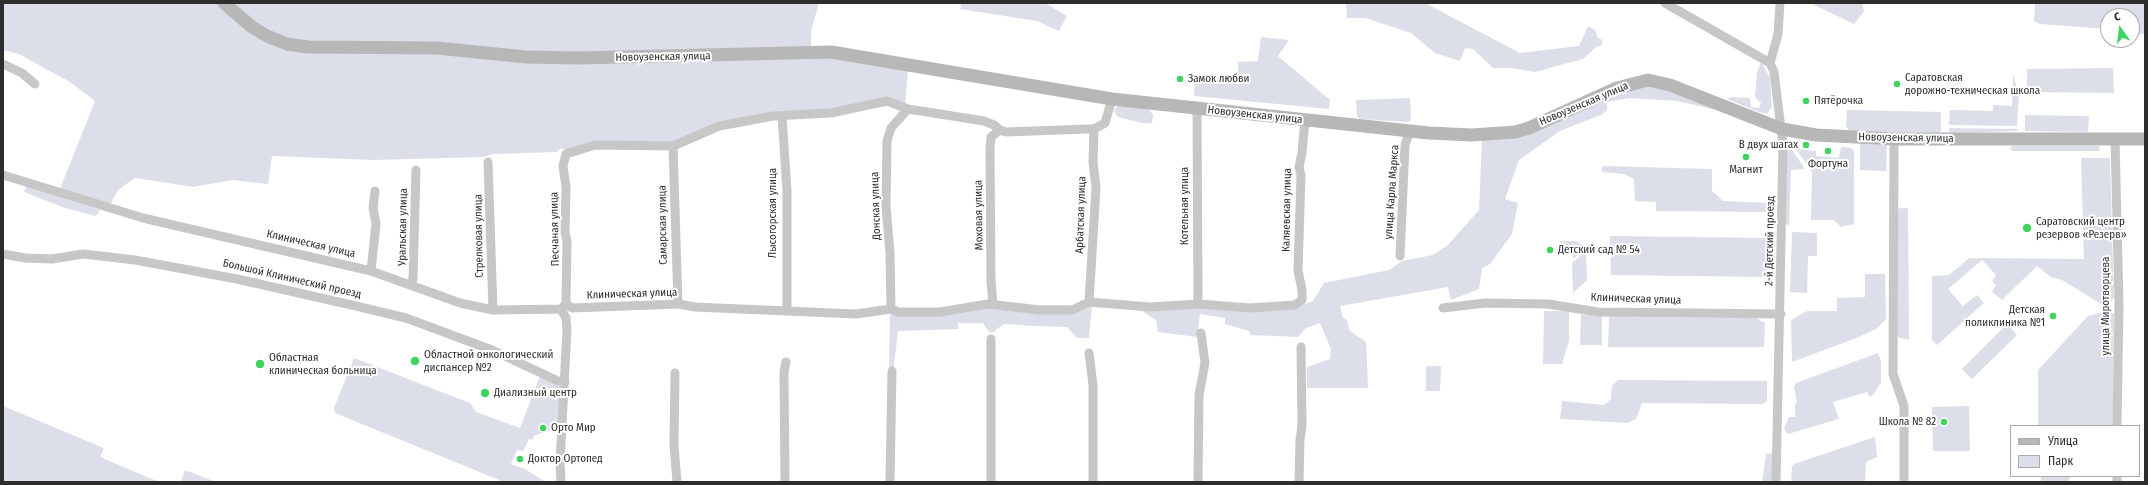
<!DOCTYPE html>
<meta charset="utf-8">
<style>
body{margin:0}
#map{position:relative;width:2148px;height:485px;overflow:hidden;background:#fff;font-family:"Fira Sans Condensed",sans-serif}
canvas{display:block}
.frame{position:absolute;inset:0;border:4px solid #2d2d2d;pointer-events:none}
.legend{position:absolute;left:2010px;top:425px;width:130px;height:52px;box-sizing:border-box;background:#fff;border:1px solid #ababab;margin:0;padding:5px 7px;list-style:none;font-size:12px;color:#2d2d2d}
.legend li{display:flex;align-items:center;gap:8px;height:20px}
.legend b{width:20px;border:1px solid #ababab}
.north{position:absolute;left:2100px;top:8px;width:40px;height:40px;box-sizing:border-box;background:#fff;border:1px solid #ababab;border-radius:50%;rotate:346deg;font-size:11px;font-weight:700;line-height:16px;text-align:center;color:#2d2d2d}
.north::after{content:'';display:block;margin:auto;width:14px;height:18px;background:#3fd460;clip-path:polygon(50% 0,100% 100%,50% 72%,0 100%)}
</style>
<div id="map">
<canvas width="2148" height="485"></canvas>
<div class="frame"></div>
<ul class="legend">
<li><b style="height:5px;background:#b7b7b7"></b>Улица</li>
<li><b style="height:11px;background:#dcdfe9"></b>Парк</li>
</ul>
<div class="north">С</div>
</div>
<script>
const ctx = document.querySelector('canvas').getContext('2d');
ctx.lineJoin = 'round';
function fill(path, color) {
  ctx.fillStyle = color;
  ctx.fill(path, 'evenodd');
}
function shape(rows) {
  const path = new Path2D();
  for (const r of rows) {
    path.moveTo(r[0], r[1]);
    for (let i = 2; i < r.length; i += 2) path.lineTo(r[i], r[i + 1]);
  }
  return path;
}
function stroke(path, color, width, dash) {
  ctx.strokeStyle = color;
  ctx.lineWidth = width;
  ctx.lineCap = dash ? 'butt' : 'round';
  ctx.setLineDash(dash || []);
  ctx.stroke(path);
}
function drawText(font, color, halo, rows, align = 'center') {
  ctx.font = font + ' "Fira Sans Condensed",sans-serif';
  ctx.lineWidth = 4;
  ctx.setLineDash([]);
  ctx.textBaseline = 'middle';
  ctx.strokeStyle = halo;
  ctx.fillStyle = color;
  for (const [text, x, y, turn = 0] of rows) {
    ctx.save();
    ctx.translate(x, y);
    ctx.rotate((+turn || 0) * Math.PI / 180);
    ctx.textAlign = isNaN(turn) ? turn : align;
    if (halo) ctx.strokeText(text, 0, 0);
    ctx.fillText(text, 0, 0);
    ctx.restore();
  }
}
const green = shape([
 [3,3,218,3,285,48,829,57,908,70,905,106,897,101,881,98,820,111,772,113,669,144,567,151,561,148,557,152,493,154,483,157,374,160,272,156,268,184,233,180,193,187,135,178,118,190,110,205,59,191,95,101,70,82,19,54,3,50],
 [230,3,819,3,811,31,811,48,578,54,307,42,287,39,265,29],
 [961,3,1045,3,1067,16,1059,31,1037,21,960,9],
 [1346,3,1425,3,1520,53,1579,46,1588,26,1596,31,1597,37,1602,40,1602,45,1596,47,1583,59,1535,72,1511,68,1493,68,1473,49,1465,48,1460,61,1435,53,1411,33,1365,18,1347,18],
 [1810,3,1862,3,1864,11,1854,24],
 [2035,3,2145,3,2145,34,2132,34,2132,16,2108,16,2108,29,2040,24,2034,21],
 [1261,37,1289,40,1278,56,1330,100,1329,109,1194,96,1195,77,1238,77,1238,62,1258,61],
 [1761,62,1770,78,1772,107,1767,114,1759,112,1727,99,1731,97,1750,98,1751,107,1759,108,1761,103,1755,97,1757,73],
 [2113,68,2114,93,2027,92,2027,69],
 [2013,74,2019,94,2017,126,1951,125,1949,124,1950,110,1993,111,1993,105,2012,106],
 [1648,85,1667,90,1721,111,1677,101,1629,98,1607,102,1607,110,1603,114,1560,131,1519,160,1505,199,1518,203,1512,234,1490,264,1482,268,1479,289,1451,300,1448,287,1340,306,1343,318,1347,320,1350,331,1366,342,1368,388,1307,388,1307,367,1330,359,1331,349,1320,323,1306,328,1298,337,1251,335,1249,331,1225,324,1225,318,1200,314,1197,337,1158,332,1156,320,1139,309,1203,306,1296,308,1313,301,1324,283,1389,270,1402,261,1433,255,1448,245,1479,210,1482,140,1620,92],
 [1410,98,1411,120,1408,122,1360,119,1357,116,1356,100],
 [1119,104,1148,108,1153,115,1152,123,1142,123,1118,117,1114,111],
 [1847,110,1941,112,1941,131,1940,133,1850,132,1846,126],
 [2025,115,2089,116,2088,132,2025,131],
 [1949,128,2017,129,2018,131,1949,133],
 [1860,144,1887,145,1886,171,1860,170],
 [2012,146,2099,146,2100,151,2012,151,2010,148],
 [1841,147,1851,148,1854,151,1854,224,1841,227,1834,220,1811,220,1812,172,1796,149,1816,151,1816,156,1839,158],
 [1786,150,1792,150,1805,169,1791,170,1789,225,1785,224],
 [2081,158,2110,158,2114,298,2108,304,2103,305,2062,280,2051,277,2037,266,2002,300,1992,292,1996,285,1992,281,1996,275,1982,260,1948,289,1963,306,1977,295,1984,303,1937,345,1932,340,1932,276,1949,275,1969,258,2084,259],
 [1602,166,1712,169,1712,191,1723,201,1768,203,1771,209,1767,212,1656,211,1656,202,1635,201,1634,179,1624,174,1602,172],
 [27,185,100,210,96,216,65,208,24,192],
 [1900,208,1908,208,1909,340,1900,338,1897,335,1897,210],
 [1792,232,1817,233,1817,256,1808,256,1807,293,1790,292],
 [1610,236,1770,238,1772,260,1763,277,1611,275],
 [1560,241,1577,241,1586,248,1573,259,1573,246,1560,245],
 [1586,251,1587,280,1573,293,1572,263],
 [1865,274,1885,274,1886,319,1876,329,1859,337,1792,362,1791,320,1807,311,1837,311,1837,298,1865,297],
 [1092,305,1089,338,1077,338,1067,327,1035,326,1004,324,993,332,989,332,983,323,958,323,958,329,898,331,894,367,889,371,890,313,991,306],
 [1544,311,1569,311,1569,341,1562,364,1543,364],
 [2099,313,2114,313,2113,426,2038,426,2038,370,2088,316],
 [1581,315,1602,315,1602,345,1580,345],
 [1609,317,1756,318,1765,323,1764,347,1608,347],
 [2007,324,2017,335,1972,379,1962,369],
 [1878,353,1881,361,1881,383,1873,395,1870,397,1867,392,1833,402,1839,419,1788,434,1784,428,1789,417,1795,417,1795,404,1797,403,1794,388,1796,383],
 [354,358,470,403,476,412,520,428,540,376,558,385,560,390,559,427,534,436,532,440,529,439,523,451,517,450,511,464,525,469,544,481,554,482,504,482,335,413,334,408],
 [1426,366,1441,366,1440,391,1426,391],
 [1618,380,1767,381,1767,401,1762,404,1642,403,1636,419,1628,423,1560,419,1562,401,1604,405,1611,399,1612,386],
 [3,406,104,448,100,457,159,482,3,482],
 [1969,406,1970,451,1933,451,1932,407],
 [1875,437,1877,457,1866,462,1865,482,1791,482,1792,466,1794,464],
 [1774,453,1772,482,1762,482,1766,454],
 [185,470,216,482,181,482],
 [2041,476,2070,476,2070,478,2067,482,2041,482]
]);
const street = shape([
 [1665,3,1770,63],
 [3,64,22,73,35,84],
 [1197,109,1198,304],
 [782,116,787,191,787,309],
 [1894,139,1893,374,1904,406,1904,482],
 [2115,139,2119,304,2117,426],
 [673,146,678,304],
 [488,162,493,310],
 [3,175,143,218,371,271,460,303,493,310,561,309,566,304,572,308,678,304,695,307,856,314,891,309,898,312,940,312,988,304,1040,310,1072,310,1089,302,1150,307,1198,304,1250,308,1295,305,1302,300,1302,290,1298,271,1301,175,1299,167,1302,153,1305,120],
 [3,254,25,258,52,259,83,254,135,260,237,279,356,306,406,318,492,350,558,381,565,382],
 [1400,256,1405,145,1410,131],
 [371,271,376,224,373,208,375,191],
 [411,284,413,279,416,170],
 [1089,302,1096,188,1093,162,1094,129],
 [566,304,567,241,565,233,566,187,563,166,566,154,595,145,673,146,719,126,773,116,831,113,887,101,908,109,984,121,994,125,1000,130,1006,132,1087,129,1094,129,1105,123,1112,99],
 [993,304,991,281,990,149,991,137,1000,130],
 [1443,308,1485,303,1548,304,1598,312,1781,314],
 [561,309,566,318,567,330,560,462,561,482],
 [891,309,890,253,886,206,887,141,891,128,908,109],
 [991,339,991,482],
 [1089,353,1093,385,1093,482],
 [675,373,674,445,677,482],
 [785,482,784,372,786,362],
 [890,482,892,371],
 [1198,482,1199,395,1205,363,1201,333],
 [1299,482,1300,440,1302,426,1301,347],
 [1776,482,1783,145,1774,72,1770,63,1778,34,1780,3],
 [2117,482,2117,476]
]);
const secondary = shape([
 [224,3,252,27,267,36,287,44,308,47,437,48,526,57,578,58,831,52,1112,99,1429,133,1472,135,1515,132,1529,128,1617,88,1648,80,1670,85,1782,129,1816,135,1894,139,2145,139]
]);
const markers = [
 [1180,79,4,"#3fd460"],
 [1897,84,4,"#3fd460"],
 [1806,101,4,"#3fd460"],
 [1806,145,4,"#3fd460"],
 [1828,151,4,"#3fd460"],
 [1746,157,4,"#3fd460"],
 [2027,228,5,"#3fd460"],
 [1550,250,4,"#3fd460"],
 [2053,316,4,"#3fd460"],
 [415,361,5,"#3fd460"],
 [260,364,5,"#3fd460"],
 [485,393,5,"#3fd460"],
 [1944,422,4,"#3fd460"],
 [543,428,4,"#3fd460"],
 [520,459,4,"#3fd460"]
];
const streetNames = [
 ["Новоузенская улица",663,57,-1],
 ["Новоузенская улица",1584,104,-23],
 ["Новоузенская улица",1255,115,6],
 ["Новоузенская улица",1906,138,1],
 ["улица Карла Маркса",1392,192,-86],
 ["Донская улица",876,206,-92],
 ["Котельная улица",1185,206,-90],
 ["Каляевская улица",1287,210,-89],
 ["Лысогорская улица",773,213,-90],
 ["Моховая улица",979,215,-91],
 ["Арбатская улица",1081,215,-88],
 ["Самарская улица",663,225,-91],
 ["Уральская улица",403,227,-89],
 ["Песчаная улица",555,229,-91],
 ["Стрелковая улица",479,236,-91],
 ["2-й Детский проезд",1770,241,-89],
 ["Клиническая улица",311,244,13],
 ["Большой Клинический проезд",292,279,13],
 ["Клиническая улица",632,294,-2],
 ["Клиническая улица",1636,299,2],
 ["улица Миротворцева",2106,306,-90]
];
const poiNames = [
 ["Саратовская",1905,78],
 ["дорожно-техническая школа",1905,91],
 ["Замок любви",1188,79],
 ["Пятёрочка",1814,101],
 ["В двух шагах",1798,145,"right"],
 ["Фортуна",1828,164,"center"],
 ["Магнит",1746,170,"center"],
 ["Саратовский центр",2036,222],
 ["резервов «Резерв»",2036,235],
 ["Детский сад № 54",1558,250],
 ["Детская",2045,310,"right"],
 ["поликлиника №1",2045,323,"right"],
 ["Областной онкологический",424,355],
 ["диспансер №2",424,368],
 ["Областная",269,358],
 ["клиническая больница",269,371],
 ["Диализный центр",494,393],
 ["Школа № 82",1936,422,"right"],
 ["Орто Мир",551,428],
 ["Доктор Ортопед",528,459]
];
fill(green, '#dcdfe9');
stroke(street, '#c7c7c7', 9);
stroke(secondary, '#b7b7b7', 13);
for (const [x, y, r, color] of markers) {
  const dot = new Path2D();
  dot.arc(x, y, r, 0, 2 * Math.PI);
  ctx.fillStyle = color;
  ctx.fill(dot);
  stroke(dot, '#fff', 1.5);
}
drawText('11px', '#2d2d2d', '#fff', streetNames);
drawText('11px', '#2d2d2d', '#fff', poiNames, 'left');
</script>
